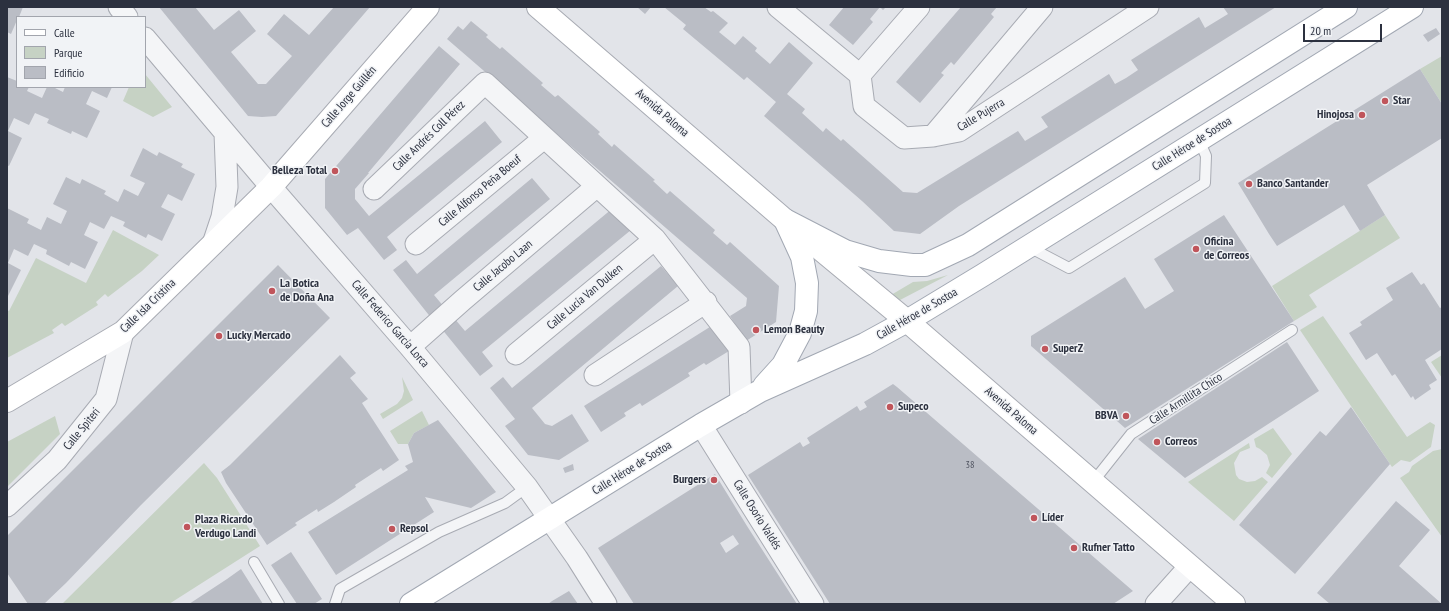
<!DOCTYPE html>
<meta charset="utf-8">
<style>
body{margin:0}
#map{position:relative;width:1449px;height:611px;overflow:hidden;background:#e2e4e9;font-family:"PT Sans Narrow",sans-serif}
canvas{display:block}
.frame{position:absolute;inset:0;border:8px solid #2c313f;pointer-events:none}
.legend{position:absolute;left:16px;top:16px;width:130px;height:72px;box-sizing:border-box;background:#f1f3f6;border:1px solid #a2a5ad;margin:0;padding:5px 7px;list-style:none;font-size:12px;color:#2c313f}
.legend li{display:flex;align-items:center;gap:8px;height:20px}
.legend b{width:20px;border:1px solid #a2a5ad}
.scale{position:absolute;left:1303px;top:24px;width:79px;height:18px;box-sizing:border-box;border:2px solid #2c313f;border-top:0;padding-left:5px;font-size:12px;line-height:14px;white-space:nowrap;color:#2c313f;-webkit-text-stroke:3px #f1f3f6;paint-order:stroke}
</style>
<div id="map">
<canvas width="1449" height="611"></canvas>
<div class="frame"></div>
<ul class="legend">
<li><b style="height:5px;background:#fff"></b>Calle</li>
<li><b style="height:11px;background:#c6d2c4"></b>Parque</li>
<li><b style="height:11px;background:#babdc5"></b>Edificio</li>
</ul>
<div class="scale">20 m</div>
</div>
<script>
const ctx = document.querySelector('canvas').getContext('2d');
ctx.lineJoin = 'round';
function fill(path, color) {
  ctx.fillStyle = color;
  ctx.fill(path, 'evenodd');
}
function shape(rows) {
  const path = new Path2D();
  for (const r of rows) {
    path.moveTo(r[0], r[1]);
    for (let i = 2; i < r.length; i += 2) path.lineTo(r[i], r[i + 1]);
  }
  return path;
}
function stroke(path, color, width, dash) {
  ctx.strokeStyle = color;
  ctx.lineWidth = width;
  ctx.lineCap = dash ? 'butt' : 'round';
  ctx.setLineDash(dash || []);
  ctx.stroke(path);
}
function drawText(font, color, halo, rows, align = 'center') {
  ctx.font = font + ' "PT Sans Narrow",sans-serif';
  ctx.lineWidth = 3;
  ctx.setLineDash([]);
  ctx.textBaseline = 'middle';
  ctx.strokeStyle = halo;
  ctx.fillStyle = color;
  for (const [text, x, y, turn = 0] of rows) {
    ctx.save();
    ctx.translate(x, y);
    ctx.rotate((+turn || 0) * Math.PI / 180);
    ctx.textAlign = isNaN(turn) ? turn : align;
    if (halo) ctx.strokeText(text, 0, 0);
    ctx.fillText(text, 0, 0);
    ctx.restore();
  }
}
const green = shape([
 [1442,56,1442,104,1420,69],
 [145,74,172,107,153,117,123,101,129,87,145,87],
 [1385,215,1400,238,1309,295,1317,307,1294,321,1272,286],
 [113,230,159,255,142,271,108,297,105,294,96,302,98,305,65,326,62,323,52,330,54,333,7,358,7,310,9,311,36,258,86,283],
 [948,275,900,300,891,295,913,282,927,281],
 [1323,316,1407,437,1430,422,1435,425,1431,447,1410,462,1401,460,1392,467,1300,330],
 [1442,355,1442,378,1431,362],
 [402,377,413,400,383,419,380,414,397,404,402,398,404,391],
 [422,411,429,425,414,433,408,444,398,444,390,431],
 [55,416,60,434,7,487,7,442],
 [1273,428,1292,454,1272,478,1266,473,1270,465,1267,455,1260,449,1256,447,1254,439],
 [1249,443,1250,448,1240,452,1234,463,1236,475,1239,479,1247,482,1255,481,1262,477,1268,482,1234,521,1188,482],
 [1442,449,1442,537,1400,478,1409,472,1412,466,1433,451],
 [204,463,217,478,260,546,169,604,62,604]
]);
const building = shape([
 [7,7,23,7,19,17,17,17,17,20,11,34,7,32],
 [159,7,195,7,214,30,239,10,256,31,231,52,258,84,266,84,292,56,267,34,284,14,309,35,334,7,370,7,276,116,262,117,248,116],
 [637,7,651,7,645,14],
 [664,7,704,7,711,12,713,11,728,23,719,32,735,45,743,36,757,48,755,51,770,64,789,42,813,63,787,94,805,109,802,113,823,132,826,128,841,141,843,139,903,192,917,193,1018,131,1025,141,1048,127,1041,117,1109,74,1115,84,1126,78,1138,70,1131,60,1199,17,1205,28,1228,14,1223,7,1276,7,959,206,920,234,894,231,862,201,764,116,776,102,747,77,744,80,683,29,686,25],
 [844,7,886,7,883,10,880,7,870,19,873,22,853,45,829,25],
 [961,7,997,7,991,14,994,17,954,65,951,62,942,72,941,73,944,75,920,103,896,82],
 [471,21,488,35,486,37,500,49,502,47,543,83,541,85,555,97,558,95,600,132,598,134,612,147,614,144,655,180,653,181,667,194,670,191,715,230,713,233,727,245,730,242,779,286,776,322,746,341,730,316,746,306,747,298,447,39,458,26,463,30],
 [1436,28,1440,34,1428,42,1423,35],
 [439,46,460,64,368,173,369,173,355,189,355,199,369,216,485,121,502,142,387,237,397,250,384,260,358,228,347,235,325,208,325,179],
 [1420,69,1442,104,1442,138,1367,185,1385,215,1360,231,1344,205,1277,246,1269,234,1238,183],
 [7,77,17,81,17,87,29,87,27,91,42,98,47,87,53,87,63,92,65,87,112,87,107,98,92,91,86,104,100,111,87,138,72,131,71,134,47,123,49,119,35,113,29,125,14,118,8,131,22,138,9,166,7,165],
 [143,148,157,156,159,152,183,164,181,167,195,174,182,201,168,194,161,207,175,214,162,241,148,234,146,238,123,226,125,222,111,216,104,229,90,222,84,235,98,242,85,269,71,262,69,266,46,254,47,250,34,244,28,256,14,249,8,263,21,270,7,298,7,208,29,219,27,223,41,230,47,217,61,224,67,211,53,204,66,177,80,184,82,179,106,191,104,194,118,202,124,189,138,196,145,183,130,176],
 [532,178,550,199,434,295,445,308,432,319,393,270,406,260,417,274],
 [613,208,631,230,482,352,493,366,480,376,441,328,454,318,465,331],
 [1224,215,1294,321,1125,428,1031,346,1031,336,1125,277,1145,309,1174,291,1154,259],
 [278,265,330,318,141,505,66,583,44,604,28,604,7,573,7,536],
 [661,266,678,286,532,408,545,424,552,426,572,414,589,441,559,460,528,455,505,426,515,419,490,388,503,377,512,388],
 [1412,272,1421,285,1424,283,1440,308,1442,307,1442,349,1425,360,1437,380,1429,385,1431,389,1415,400,1413,396,1411,398,1395,374,1392,376,1377,353,1366,360,1349,333,1362,325,1360,322,1393,300,1386,288],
 [713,325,729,351,706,365,704,363,688,373,690,376,642,406,640,403,624,413,626,416,601,432,584,406],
 [1287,342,1319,391,1185,478,1138,439],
 [340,355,356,373,350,378,368,399,362,403,399,460,383,471,381,468,355,485,356,487,334,502,318,512,317,509,295,523,297,525,267,545,226,483,221,472,230,465],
 [893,384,897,387,1133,591,1113,604,830,604,748,475,800,442,803,447,810,443,807,438,857,406,860,411,867,407,864,402],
 [1351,407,1390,464,1295,574,1239,525,1320,431,1326,436],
 [438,420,496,492,471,508,425,497,434,512,336,575,308,532,408,470,405,466,413,462,408,444,414,433],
 [573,464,574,470,565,473,563,468],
 [715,474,747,526,797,604,634,604,598,548],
 [733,535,739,544,726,553,720,543],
 [1396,501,1430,530,1399,566,1442,604,1330,604,1317,593],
 [291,552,322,599,314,604,297,604,271,565],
 [241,569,263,604,189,604,227,579],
 [569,591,578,604,548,604,552,601]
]);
const lane = shape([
 [1029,247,1069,268,1205,183,1206,156,1199,140],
 [1093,482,1131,434,1292,330],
 [254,562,279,604],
 [335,604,340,589,439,532,505,503,527,487]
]);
const street = shape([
 [119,7,127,17],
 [778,7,860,75,864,106,904,138,933,136,959,131,1148,7],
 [145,38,271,187,410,347,527,487,577,558,606,604],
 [860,75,919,7],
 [933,136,1042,7],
 [374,189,485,83,655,239,739,347,741,403],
 [213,244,222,217,227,187,225,133],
 [416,244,544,138],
 [410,347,463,300,597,186],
 [516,354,655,239],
 [595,375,706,302],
 [701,425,813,604],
 [7,506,57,460,106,399,123,332],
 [1156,604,1190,566]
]);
const secondary = shape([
 [538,7,785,220,907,321,1234,604],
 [7,401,123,332,271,187,428,7]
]);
const primary = shape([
 [785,220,845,251,879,261,912,265,925,265,968,245,1346,7],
 [764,386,783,365,800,333,806,311,807,283,802,257,785,220],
 [411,604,701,425,760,391,865,344,907,321,983,275,1412,7]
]);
const markers = [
 [1385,101,4,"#c0555b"],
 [1362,115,4,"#c0555b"],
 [335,171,4,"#c0555b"],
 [1249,184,4,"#c0555b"],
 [1196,249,4,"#c0555b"],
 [272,291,4,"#c0555b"],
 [756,330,4,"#c0555b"],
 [219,336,4,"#c0555b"],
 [1045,349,4,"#c0555b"],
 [890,407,4,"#c0555b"],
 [1126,416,4,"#c0555b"],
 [1157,442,4,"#c0555b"],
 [714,480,4,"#c0555b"],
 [1034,518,4,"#c0555b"],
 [187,527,4,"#c0555b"],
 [392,529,4,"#c0555b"],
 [1074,548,4,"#c0555b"]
];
const numberNames = [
 ["38",970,465]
];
const streetNames = [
 ["Calle Jorge Guillén",349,97,-49],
 ["Avenida Paloma",662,113,41],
 ["Calle Pujerra",981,115,-31],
 ["Calle Andrés Coll Pérez",429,136,-44],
 ["Calle Héroe de Sostoa",1192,144,-32],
 ["Calle Alfonso Peña Boeuf",480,191,-40],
 ["Calle Jacobo Laan",503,266,-40],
 ["Calle Lucía Van Dulken",585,297,-40],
 ["Calle Isla Cristina",148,306,-44],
 ["Calle Héroe de Sostoa",917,314,-30],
 ["Calle Federico García Lorca",390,324,49],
 ["Calle Armillita Chico",1186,399,-33],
 ["Avenida Paloma",1011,411,41],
 ["Calle Spiteri",82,429,-51],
 ["Calle Héroe de Sostoa",632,468,-32],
 ["Calle Osorio Valdés",757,515,58]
];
const poiNames = [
 ["Star",1393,101],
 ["Hinojosa",1354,115,"right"],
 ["Belleza Total",327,171,"right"],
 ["Banco Santander",1257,184],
 ["Oficina",1204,242],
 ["de Correos",1204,256],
 ["La Botica",280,284],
 ["de Doña Ana",280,298],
 ["Lemon Beauty",764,330],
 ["Lucky Mercado",227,336],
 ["SuperZ",1053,349],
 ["Supeco",898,407],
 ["BBVA",1118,416,"right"],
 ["Correos",1165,442],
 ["Burgers",706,480,"right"],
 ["Líder",1042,518],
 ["Plaza Ricardo",195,520],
 ["Verdugo Landi",195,534],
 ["Repsol",400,529],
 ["Rufner Tatto",1082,548]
];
fill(green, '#c6d2c4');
fill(building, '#babdc5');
stroke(lane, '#a8abb3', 12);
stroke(street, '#a8abb3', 23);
stroke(secondary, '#a8abb3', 24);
stroke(primary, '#a2a8b3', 24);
stroke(lane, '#f4f5f7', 10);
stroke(street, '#f4f5f7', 21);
stroke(secondary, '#fff', 22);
stroke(primary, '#fff', 22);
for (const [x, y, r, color] of markers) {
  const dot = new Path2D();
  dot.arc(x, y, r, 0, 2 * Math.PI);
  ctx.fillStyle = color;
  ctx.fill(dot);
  stroke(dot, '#f1f3f6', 1.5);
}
drawText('10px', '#505460', null, numberNames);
drawText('12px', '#2c313f', '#f1f3f6', streetNames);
drawText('bold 12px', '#2c313f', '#f1f3f6', poiNames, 'left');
</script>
